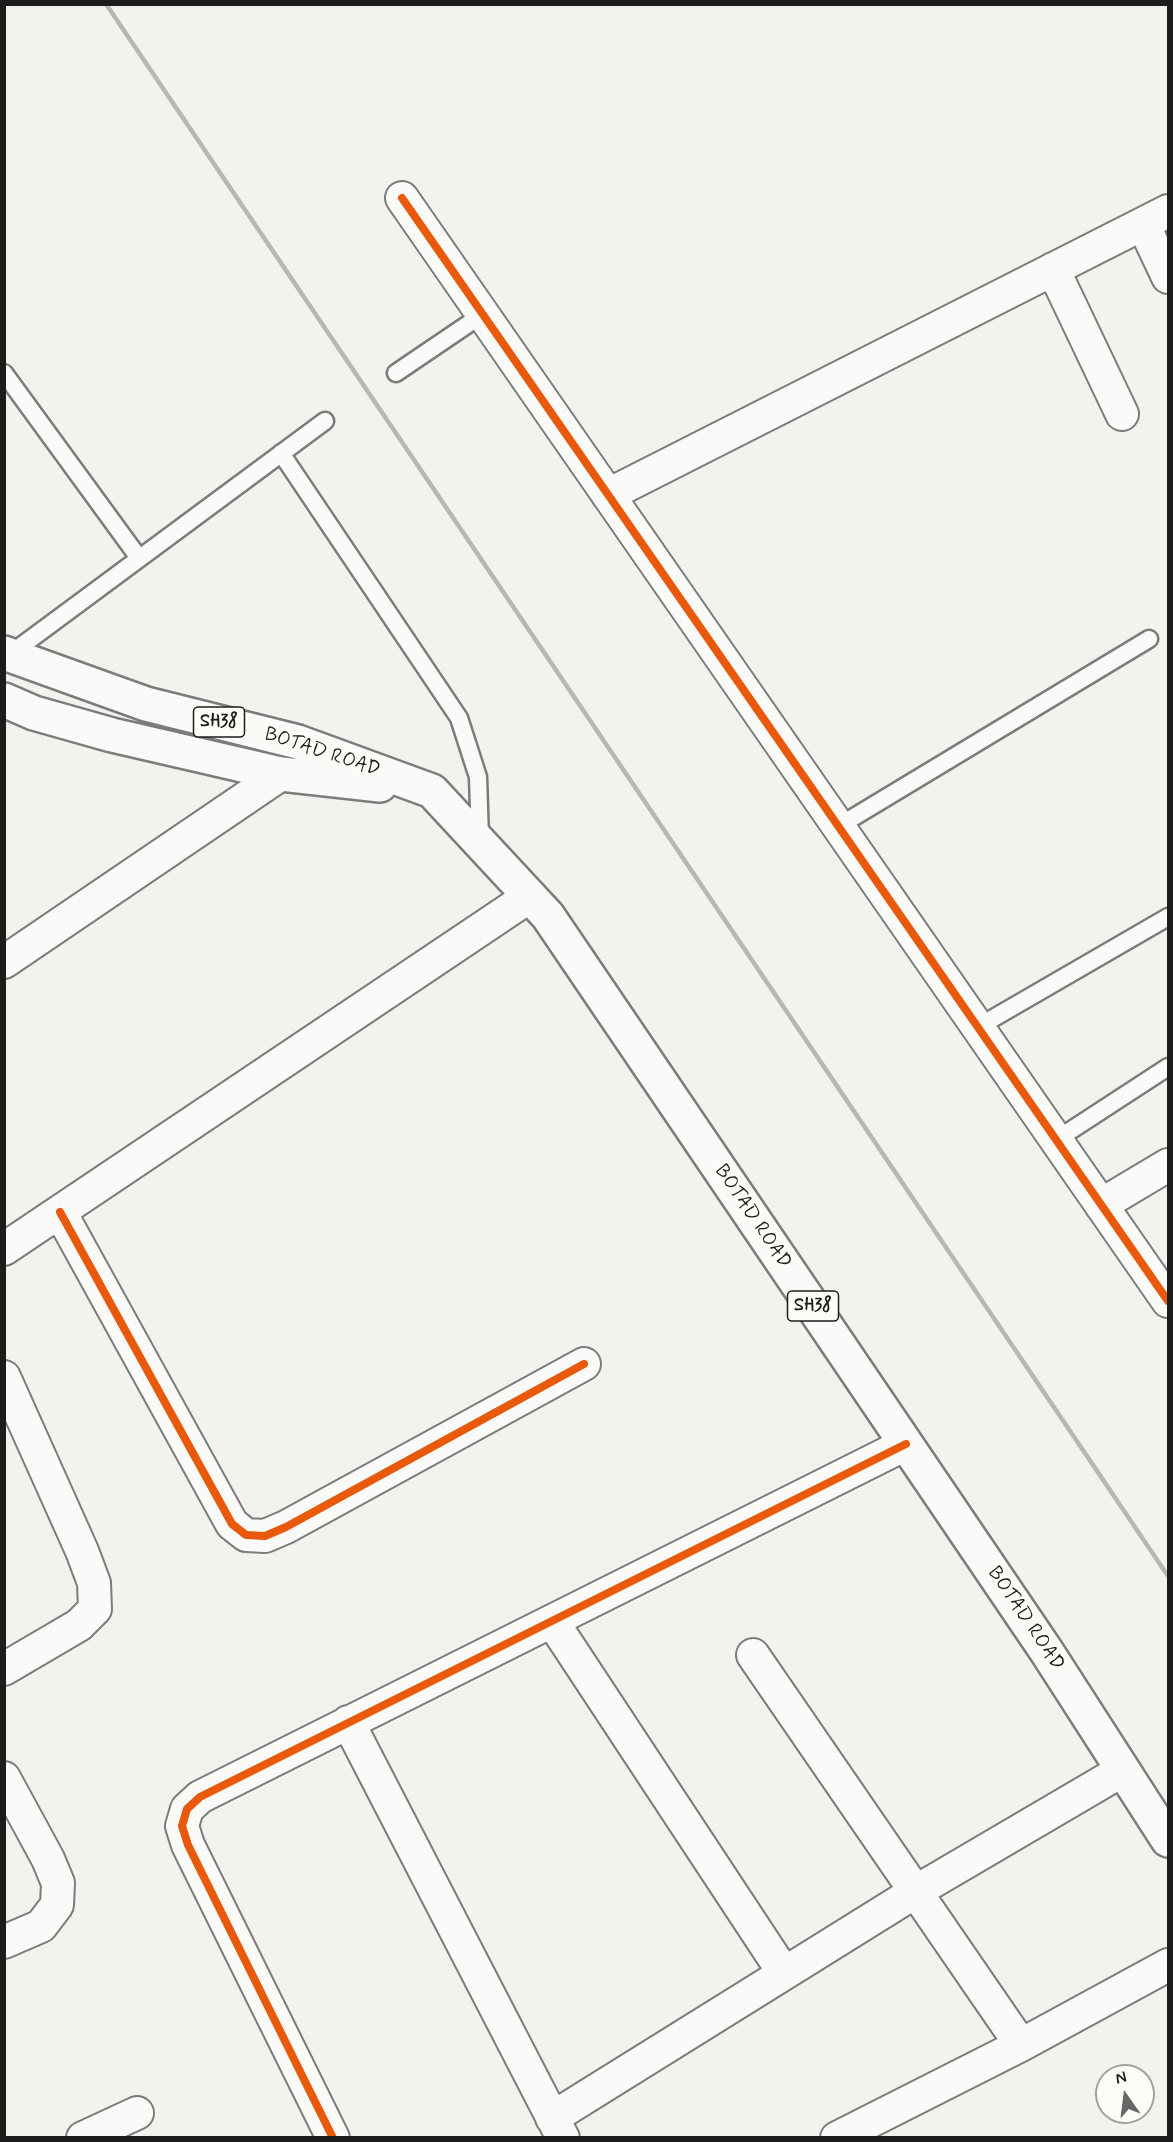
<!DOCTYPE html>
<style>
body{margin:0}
#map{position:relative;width:1173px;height:2142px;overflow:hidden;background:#f3f2ef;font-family:Mynerve,sans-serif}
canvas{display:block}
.frame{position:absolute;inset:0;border:6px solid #1c1c1c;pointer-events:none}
.north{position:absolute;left:1095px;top:2064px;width:60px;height:60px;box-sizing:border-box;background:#fdfcf7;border:2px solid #a3a29f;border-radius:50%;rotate:346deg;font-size:16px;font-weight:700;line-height:24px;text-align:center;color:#1c1c1c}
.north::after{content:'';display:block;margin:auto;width:21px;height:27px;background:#676766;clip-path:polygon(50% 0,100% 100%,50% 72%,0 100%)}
</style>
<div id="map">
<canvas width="1173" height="2142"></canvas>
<div class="frame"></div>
<div class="north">N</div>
</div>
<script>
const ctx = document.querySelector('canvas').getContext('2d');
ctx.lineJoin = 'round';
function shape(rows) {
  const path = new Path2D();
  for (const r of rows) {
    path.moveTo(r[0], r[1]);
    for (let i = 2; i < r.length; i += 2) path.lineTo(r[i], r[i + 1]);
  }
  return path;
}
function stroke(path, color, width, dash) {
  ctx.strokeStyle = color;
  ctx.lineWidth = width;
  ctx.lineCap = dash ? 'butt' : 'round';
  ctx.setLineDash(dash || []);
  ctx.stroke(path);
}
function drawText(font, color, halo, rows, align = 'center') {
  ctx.font = font + ' Mynerve,sans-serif';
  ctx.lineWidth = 6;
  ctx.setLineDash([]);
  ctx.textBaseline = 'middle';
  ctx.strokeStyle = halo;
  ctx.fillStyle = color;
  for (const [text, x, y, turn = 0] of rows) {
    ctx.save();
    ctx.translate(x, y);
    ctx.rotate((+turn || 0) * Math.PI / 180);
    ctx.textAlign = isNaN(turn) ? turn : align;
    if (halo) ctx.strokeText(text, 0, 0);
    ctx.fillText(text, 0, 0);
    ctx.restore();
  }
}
const lane = shape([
 [4,373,139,558],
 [396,373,483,314],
 [281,453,459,718,478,777,480,839],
 [9,655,325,421],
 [839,826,1149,639],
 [978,1027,1168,917],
 [1056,1140,1168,1067]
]);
const street = shape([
 [402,198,1168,1301],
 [1143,224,1168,277],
 [1053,269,1122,414],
 [608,495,1168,211],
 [4,962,281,774],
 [1101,1205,1168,1165],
 [60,1212,232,1524,246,1535,265,1536,286,1527,584,1364],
 [4,1249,530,896],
 [4,1377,82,1551,94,1583,95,1609,79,1625,4,1669],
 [552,1621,784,1973],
 [753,1655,1021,2045],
 [348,1722,563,2138],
 [4,1778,48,1859,58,1883,57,1905,41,1926,4,1942],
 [552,2118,915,1892,1123,1770],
 [83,2138,137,2113],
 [333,2138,188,1845,182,1826,187,1809,200,1797,906,1444],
 [837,2138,1021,2045,1168,1965]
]);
const primary = shape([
 [4,653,146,704,298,742,432,791,548,916,1047,1652,1168,1840],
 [4,700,34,713,112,735,281,774,380,785]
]);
const rail = shape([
 [106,4,1168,1576]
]);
const cycleway = shape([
 [402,198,1168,1301],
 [60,1212,232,1524,246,1535,265,1536,286,1527,584,1364],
 [333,2138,188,1845,182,1826,187,1809,200,1797,906,1444]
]);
const shields = [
 [219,722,51],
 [813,1306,51]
];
const shieldNames = [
 ["SH38",219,722],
 ["SH38",813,1306]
];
const streetNames = [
 ["BOTAD ROAD",322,753,18],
 ["BOTAD ROAD",752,1217,56],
 ["BOTAD ROAD",1025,1619,56]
];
stroke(lane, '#7d7c7b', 21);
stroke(street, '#7d7c7b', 36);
stroke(primary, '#7d7c7b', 38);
stroke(lane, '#fafaf8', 16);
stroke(street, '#fafaf8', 32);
stroke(primary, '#fafaf8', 33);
stroke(rail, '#b8b7b6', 4.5);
stroke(cycleway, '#e8590c', 8);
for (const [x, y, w] of shields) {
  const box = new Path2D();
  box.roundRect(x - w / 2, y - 15, w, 30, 4.5);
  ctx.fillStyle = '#fdfcf7';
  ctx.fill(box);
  stroke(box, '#1c1c1c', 1.5);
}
drawText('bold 18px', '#1c1c1c', null, shieldNames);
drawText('20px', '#1c1c1c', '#fdfcf7', streetNames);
</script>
